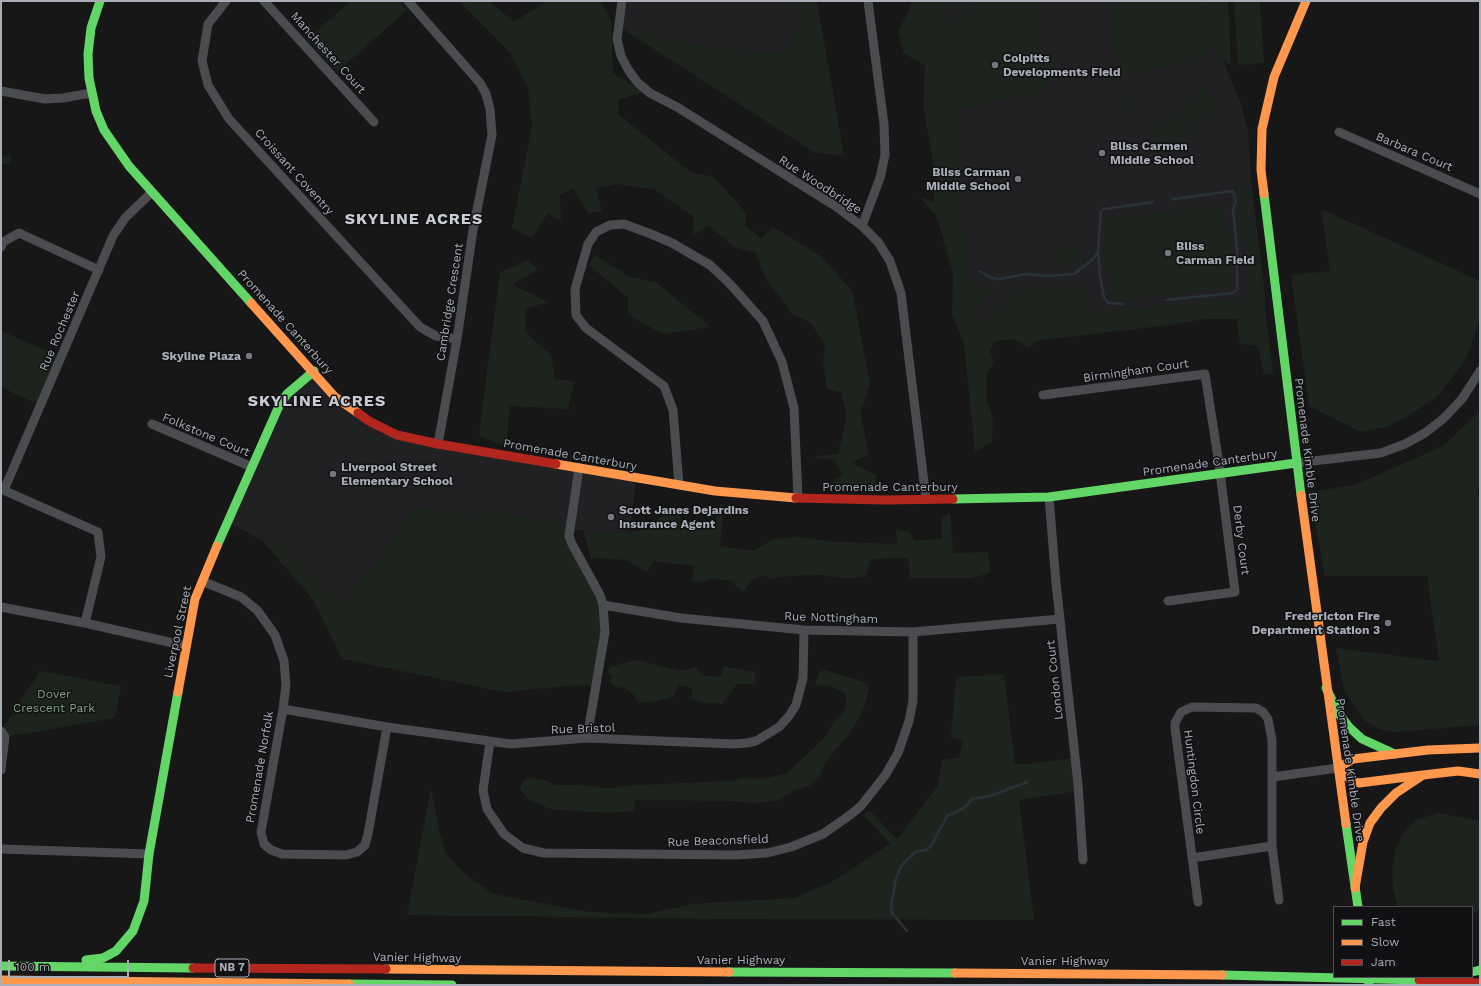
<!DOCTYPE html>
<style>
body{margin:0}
#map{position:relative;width:1481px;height:986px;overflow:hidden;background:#171717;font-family:"Work Sans",sans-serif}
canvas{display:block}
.frame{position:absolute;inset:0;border:2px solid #a8adb8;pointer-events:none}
.legend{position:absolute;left:1333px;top:906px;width:140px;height:72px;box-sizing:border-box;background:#111113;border:1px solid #4d4f55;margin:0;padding:5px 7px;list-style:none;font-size:12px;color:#a8adb8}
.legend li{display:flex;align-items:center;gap:8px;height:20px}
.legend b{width:20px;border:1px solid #4d4f55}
.scale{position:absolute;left:8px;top:960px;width:121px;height:18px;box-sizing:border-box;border:2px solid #a8adb8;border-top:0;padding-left:5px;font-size:12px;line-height:14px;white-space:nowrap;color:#a8adb8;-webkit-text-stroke:3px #111113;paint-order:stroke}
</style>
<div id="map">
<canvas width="1481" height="986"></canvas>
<div class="frame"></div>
<ul class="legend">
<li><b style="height:5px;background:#63d668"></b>Fast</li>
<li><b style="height:5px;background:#ff974d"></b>Slow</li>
<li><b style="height:5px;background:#b3261e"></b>Jam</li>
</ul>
<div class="scale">100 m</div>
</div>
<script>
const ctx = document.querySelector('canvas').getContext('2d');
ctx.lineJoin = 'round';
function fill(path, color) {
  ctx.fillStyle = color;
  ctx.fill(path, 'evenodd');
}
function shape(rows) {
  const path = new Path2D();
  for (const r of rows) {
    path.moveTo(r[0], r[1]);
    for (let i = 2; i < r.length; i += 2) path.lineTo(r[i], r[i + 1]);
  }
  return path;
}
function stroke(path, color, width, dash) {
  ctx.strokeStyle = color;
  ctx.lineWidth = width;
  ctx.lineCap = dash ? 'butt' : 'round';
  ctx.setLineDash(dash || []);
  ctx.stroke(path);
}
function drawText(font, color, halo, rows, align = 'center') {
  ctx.font = font + ' "Work Sans",sans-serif';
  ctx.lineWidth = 3;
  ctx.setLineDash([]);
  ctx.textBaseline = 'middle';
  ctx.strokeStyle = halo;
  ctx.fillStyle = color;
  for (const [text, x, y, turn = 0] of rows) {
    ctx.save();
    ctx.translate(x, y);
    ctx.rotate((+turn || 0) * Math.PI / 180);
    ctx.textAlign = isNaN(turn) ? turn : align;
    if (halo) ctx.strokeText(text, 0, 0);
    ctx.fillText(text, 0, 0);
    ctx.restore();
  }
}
const built = shape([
 [622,1,813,1,832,131,618,26],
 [924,1,1219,1,1219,43,1226,68,1241,104,1248,130,1251,182,1266,302,1103,319,976,324],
 [314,371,369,421,428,443,636,478,630,532,569,529,560,523,478,509,476,517,411,506,394,538,341,606,312,598,262,540,227,522,279,406]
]);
const green = shape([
 [351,1,399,1,407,10,337,72,307,39],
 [459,1,489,1,514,22,547,1,600,1,611,19,613,73,643,92,618,100,619,115,692,173,714,177,746,213,745,226,761,238,773,227,819,255,852,290,870,384,860,413,869,454,852,463,876,475,876,490,822,489,842,474,834,460,811,457,838,454,847,416,841,392,827,389,823,363,825,346,811,323,792,314,764,275,756,253,734,247,708,225,692,237,694,217,654,189,616,184,596,188,602,212,588,213,573,188,560,195,561,221,548,213,532,238,512,228,532,126,528,88,510,53],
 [794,1,817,1,844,156,814,152,618,26,688,44,773,54,781,52,788,46,796,31],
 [913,1,945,1,951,27,955,20,972,6,984,1,1037,1,1051,90,955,110,968,276,973,289,993,289,975,315,983,322,1008,297,1020,290,1037,287,1054,291,1084,285,1088,292,1089,312,1243,299,1250,293,1239,188,1247,186,1251,190,1273,375,1264,374,1258,346,1240,344,1237,319,1205,319,1171,325,1039,340,1029,348,1014,339,995,342,990,351,994,363,987,372,986,395,993,421,992,442,975,452,964,343,952,315,953,273,937,217,919,196,933,202,937,181,923,107,925,66,904,53,898,32],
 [1115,1,1228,1,1231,65,1218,59,1203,5,1210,47,1205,59,1119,74,1110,33],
 [1234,1,1260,2,1264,63,1238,65],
 [1203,87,1221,109,1210,118,1192,95],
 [1132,95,1139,102,1128,112,1121,105],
 [1188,99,1206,121,1196,130,1178,107],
 [1173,111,1191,134,1181,142,1162,120],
 [1158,123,1176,146,1166,154,1148,132],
 [1,155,11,156,11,163,1,165],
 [1224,205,1233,287,1112,301,1102,219],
 [1321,209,1480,281,1480,320,1466,358,1453,377,1438,396,1408,416,1386,427,1361,432,1309,406,1291,275,1330,271],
 [1079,245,1081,260,1055,263,1053,249],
 [594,255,631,277,655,282,711,327,662,334,628,314,628,298,589,265],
 [529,260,537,270,513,285,548,302,525,309,526,333,551,355,555,379,574,382,568,409,510,406,506,446,479,436,500,272],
 [1,331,62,357,41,406,1,387],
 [1480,411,1480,487,1477,489,1480,502,1480,725,1395,732,1379,729,1365,721,1353,705,1343,686,1336,648,1439,661,1427,576,1325,576,1309,492,1355,485,1443,446],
 [720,504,724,504,720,546,753,551,774,539,799,537,836,542,897,544,896,529,909,532,915,540,942,539,941,518,950,512,953,553,988,552,991,573,970,578,910,578,908,558,871,559,865,577,846,578,821,575,787,576,768,579,768,575,754,578,743,592,730,580,711,579,706,582,691,581,695,566,654,561,647,572,626,560,591,558,583,530,630,532,648,528,669,510,676,507,681,512,680,526,704,529,715,523,717,510],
 [411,506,476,517,477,509,560,523,569,529,603,605,598,687,578,685,504,692,342,659,312,598,262,540,268,538,275,539,341,606,394,538],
 [636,660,680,671,697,667,701,675,721,677,723,666,755,672,756,685,737,684,722,704,700,702,691,698,693,688,678,685,674,696,658,701,639,703,633,694,625,688,615,687,610,681,612,676,608,672,610,667],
 [825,670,867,683,869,689,863,710,854,727,824,764,821,774,809,786,792,791,779,800,757,803,732,801,635,800,635,811,607,813,550,809,529,800,520,789,523,781,529,778,546,780,554,785,580,785,606,788,637,785,733,781,741,778,761,779,786,774,822,740,838,716,840,717,846,708,846,694,831,686,815,685,819,672],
 [40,671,121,686,115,718,5,737,1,731],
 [1004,674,1015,765,1075,758,1078,791,1019,800,1034,920,715,919,407,915,431,788,439,830,446,854,462,871,493,894,589,912,647,914,691,904,795,898,835,880,890,844,864,815,869,810,897,839,938,786,942,760,959,758,963,740,951,737,956,677],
 [1439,813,1480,821,1480,912,1472,913,1472,907,1398,907,1393,889,1392,869,1396,849,1404,833,1416,820]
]);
const stream = shape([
 [1173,199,1233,191],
 [1098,252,1100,276,1104,297,1108,303,1124,304],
 [980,271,991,278,999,279,1027,274,1048,276,1074,274,1092,260,1098,252,1101,211,1104,209,1153,202],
 [1166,300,1232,293,1237,290,1237,248,1233,209,1236,201,1233,191],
 [907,931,892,913,891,907,896,878,902,865,915,852,926,850,931,846,947,816,964,808,972,799,990,796,1027,782]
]);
const street = shape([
 [226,1,208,24,202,61,208,85,229,119,420,327,436,336,457,339],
 [264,1,374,122],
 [408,1,480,83,486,94,490,109,492,135,473,230,457,339,438,444],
 [622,1,617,39,621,56,629,71,638,83,650,93,677,107,835,206,862,226,878,242,890,261,901,293,926,499],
 [1,91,45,99,63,98,91,93],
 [1339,132,1480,194],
 [862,226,880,178,885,155,884,124,868,1],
 [1,247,3,242,19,233,99,270],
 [1043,395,1205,374,1219,464,1235,592,1168,601],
 [152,424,252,467],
 [1296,463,1381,453,1405,444,1425,433,1443,419,1462,399,1480,371],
 [579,468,569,536,572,544,600,595,603,605,605,632,587,738],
 [679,485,673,410,664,386,586,328,576,315,575,289,588,244,596,232,610,225,624,224,651,234,672,243,710,265,730,284,763,321,782,362,794,408,798,498],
 [1,489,98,532,101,557,85,623],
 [4,490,113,236,125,218,152,192],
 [1049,497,1056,583,1078,784,1083,860],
 [202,581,241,597,257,610,275,635,284,661,286,685,283,709,261,832,264,844,271,850,282,854,346,855,357,852,365,845,368,834,387,727],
 [603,605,681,618,804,630,913,632,1060,619],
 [1,607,85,623,186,646],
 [283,709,387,727,511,744,587,738,733,744,747,743,756,741,779,727,789,716,796,705,803,678,804,630],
 [1,731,5,737,1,770],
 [490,742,483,790,487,809,504,834,523,848,544,853,736,855,767,853,791,847,823,834,850,815,861,806,886,774,898,753,909,721,913,701,913,632],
 [1272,777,1338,768],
 [1272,846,1279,900],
 [1,849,149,854],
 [1192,858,1272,846,1272,740,1268,719,1263,712,1256,708,1192,707,1181,712,1175,723,1175,728,1198,902]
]);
const fast = shape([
 [100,1,91,28,88,54,89,78,96,111,104,130,129,166,251,303],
 [1264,194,1301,495],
 [953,499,1049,497,1296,463],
 [217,546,279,406,287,394,314,371],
 [1326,688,1339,714,1349,727,1362,739,1395,754],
 [1346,824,1358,907],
 [144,901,149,854,178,692],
 [86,960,103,958,116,951,133,931,144,901],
 [1,966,193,968],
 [729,972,955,973],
 [1472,972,1480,970],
 [1222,975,1419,980],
 [349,984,452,985]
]);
const slow = shape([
 [1264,194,1261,170,1262,129,1274,77,1306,1],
 [251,303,335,397,358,413],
 [556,464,715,491,796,498],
 [1301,495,1346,824],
 [178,692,195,599,217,546],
 [1423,775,1359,783,1352,781,1338,768,1353,759,1428,750,1480,748],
 [1355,888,1363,842,1370,823,1381,808,1396,793,1423,775,1458,771,1480,774],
 [386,969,729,972],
 [955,973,1222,975],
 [1,980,349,984]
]);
const jam = shape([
 [358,413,369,421,397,435,438,444,556,464],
 [796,498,885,500,953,499],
 [193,968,386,969],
 [1419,980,1480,983]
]);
const fastBridge = shape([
 [1368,977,1369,985]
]);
const markers = [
 [995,65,4,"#757880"],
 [1102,153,4,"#757880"],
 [1018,179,4,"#757880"],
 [1168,253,4,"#757880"],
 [249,356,4,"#757880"],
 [333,474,4,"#757880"],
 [611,517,4,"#757880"],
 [1388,623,4,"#757880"]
];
const shields = [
 [232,968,34]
];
const shieldNames = [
 ["NB 7",232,968]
];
const streetNames = [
 ["Manchester Court",328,53,48],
 ["Barbara Court",1414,152,23],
 ["Croissant Coventry",294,172,48],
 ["Rue Woodbridge",820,185,33],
 ["Cambridge Crescent",450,302,-81],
 ["Promenade Canterbury",285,322,48],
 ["Rue Rochester",60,331,-67],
 ["Birmingham Court",1136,371,-8],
 ["Folkstone Court",206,435,23],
 ["Promenade Kimble Drive",1307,450,83],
 ["Promenade Canterbury",570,455,10],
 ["Promenade Canterbury",1210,463,-8],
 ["Promenade Canterbury",890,487],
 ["Derby Court",1241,540,83],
 ["Rue Nottingham",831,618,2],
 ["Liverpool Street",178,632,-78],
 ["London Court",1055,680,-96],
 ["Rue Bristol",583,729,-2],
 ["Promenade Norfolk",260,767,-80],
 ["Promenade Kimble Drive",1350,770,82],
 ["Huntingdon Circle",1194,782,83],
 ["Rue Beaconsfield",718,841,-2],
 ["Vanier Highway",417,958,1],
 ["Vanier Highway",741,960],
 ["Vanier Highway",1065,961]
];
const poiNames = [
 ["Colpitts",1003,58],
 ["Developments Field",1003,72],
 ["Bliss Carmen",1110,146],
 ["Middle School",1110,160],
 ["Bliss Carman",1010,172,"right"],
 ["Middle School",1010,186,"right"],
 ["Bliss",1176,246],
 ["Carman Field",1176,260],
 ["Skyline Plaza",241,356,"right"],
 ["Liverpool Street",341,467],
 ["Elementary School",341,481],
 ["Scott Janes Dejardins",619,510],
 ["Insurance Agent",619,524],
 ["Fredericton Fire",1380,616,"right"],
 ["Department Station 3",1380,630,"right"]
];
const parkNames = [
 ["Dover",54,694],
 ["Crescent Park",54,708]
];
const districtNames = [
 ["SKYLINE ACRES",414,219],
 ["SKYLINE ACRES",317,401]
];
fill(built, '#212123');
fill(green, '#1d241e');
stroke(stream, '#2a3239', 2.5);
stroke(street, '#4b4c50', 9);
stroke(fast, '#63d668', 9);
stroke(slow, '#ff974d', 9);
stroke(jam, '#b3261e', 9);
stroke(fastBridge, '#63d668', 9);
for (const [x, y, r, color] of markers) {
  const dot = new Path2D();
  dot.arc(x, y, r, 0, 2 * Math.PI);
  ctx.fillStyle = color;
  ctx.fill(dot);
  stroke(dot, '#111113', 1.5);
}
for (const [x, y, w] of shields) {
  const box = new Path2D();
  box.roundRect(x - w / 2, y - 9, w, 18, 3);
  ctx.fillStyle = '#111113';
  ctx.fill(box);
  stroke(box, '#a8adb8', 1);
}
drawText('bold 11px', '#a8adb8', null, shieldNames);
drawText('12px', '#a8adb8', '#111113', streetNames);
drawText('bold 12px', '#a8adb8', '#111113', poiNames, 'left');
drawText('12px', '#7fa381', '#111113', parkNames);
ctx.letterSpacing = '1px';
drawText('bold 16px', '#c9ccd4', '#111113', districtNames);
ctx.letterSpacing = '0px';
</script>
